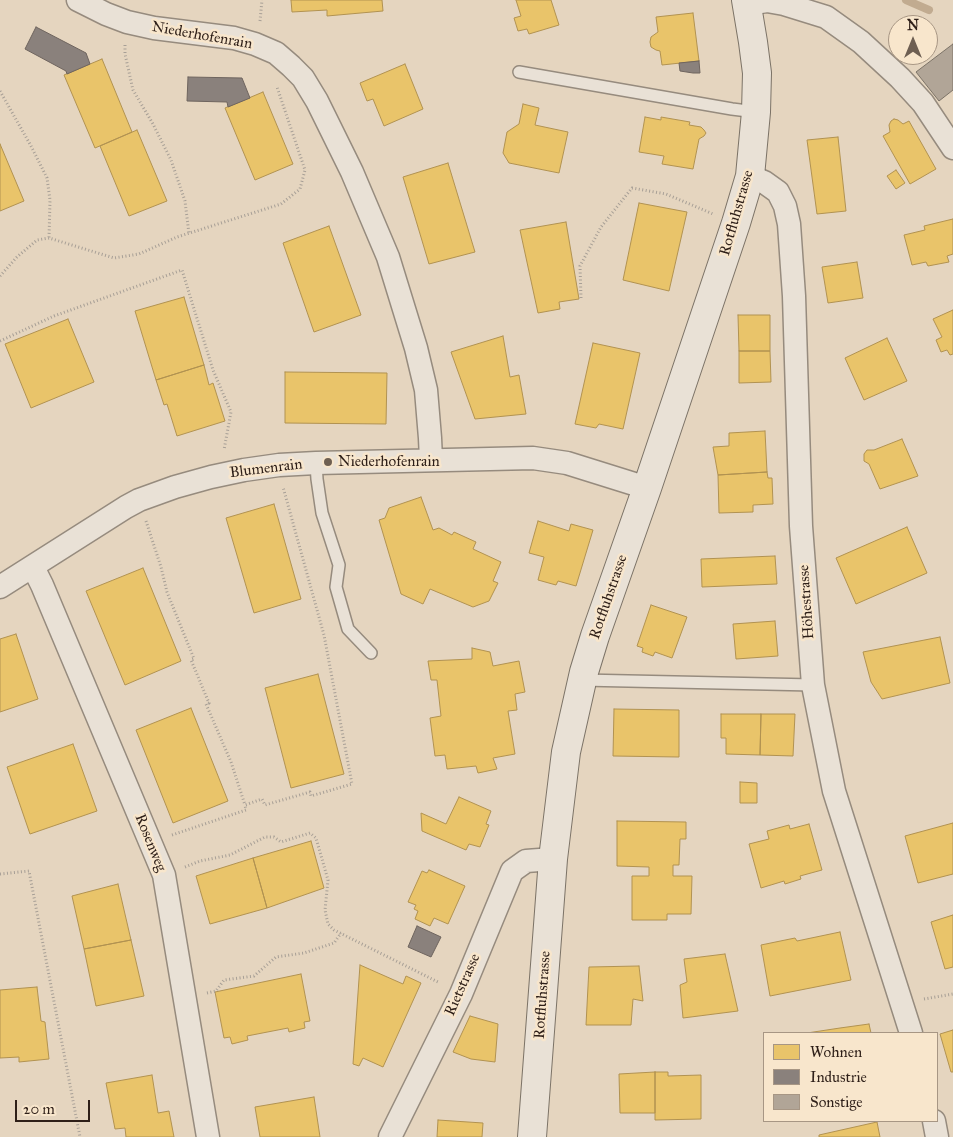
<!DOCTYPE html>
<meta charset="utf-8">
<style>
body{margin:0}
#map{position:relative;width:953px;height:1137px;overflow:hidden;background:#e5d5bf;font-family:"IM FELL Great Primer",serif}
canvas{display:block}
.legend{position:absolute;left:763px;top:1032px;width:175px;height:90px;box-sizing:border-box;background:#f8e6cc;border:1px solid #a79684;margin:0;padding:6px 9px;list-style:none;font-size:15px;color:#2e1f18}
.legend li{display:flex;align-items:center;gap:10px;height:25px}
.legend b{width:25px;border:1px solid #a79684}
.north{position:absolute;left:888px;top:15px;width:50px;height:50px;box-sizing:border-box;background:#f8e6cc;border:1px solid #a79684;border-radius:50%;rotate:0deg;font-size:14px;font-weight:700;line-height:20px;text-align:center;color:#2e1f18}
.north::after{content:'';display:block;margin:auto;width:18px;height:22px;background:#6e5f52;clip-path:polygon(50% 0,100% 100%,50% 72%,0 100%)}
.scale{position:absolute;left:15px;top:1100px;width:75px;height:22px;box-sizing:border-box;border:2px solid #2e1f18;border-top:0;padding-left:6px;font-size:15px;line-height:18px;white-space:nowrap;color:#2e1f18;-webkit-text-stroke:4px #f8e6cc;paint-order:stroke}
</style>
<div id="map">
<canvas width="953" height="1137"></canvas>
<ul class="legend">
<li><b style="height:14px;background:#e9c46a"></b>Wohnen</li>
<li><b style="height:14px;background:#8a817c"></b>Industrie</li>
<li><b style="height:14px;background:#b1a597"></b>Sonstige</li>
</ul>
<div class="north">N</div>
<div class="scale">20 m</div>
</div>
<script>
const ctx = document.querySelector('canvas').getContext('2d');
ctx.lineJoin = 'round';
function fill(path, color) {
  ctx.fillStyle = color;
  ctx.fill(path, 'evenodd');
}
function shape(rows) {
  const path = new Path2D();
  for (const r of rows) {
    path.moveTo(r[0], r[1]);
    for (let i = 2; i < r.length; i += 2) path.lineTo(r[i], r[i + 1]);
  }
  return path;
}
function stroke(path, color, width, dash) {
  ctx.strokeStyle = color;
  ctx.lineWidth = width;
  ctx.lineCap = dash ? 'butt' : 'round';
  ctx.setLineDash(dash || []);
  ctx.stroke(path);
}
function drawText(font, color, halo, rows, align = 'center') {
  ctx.font = font + ' "IM FELL Great Primer",serif';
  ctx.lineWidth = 5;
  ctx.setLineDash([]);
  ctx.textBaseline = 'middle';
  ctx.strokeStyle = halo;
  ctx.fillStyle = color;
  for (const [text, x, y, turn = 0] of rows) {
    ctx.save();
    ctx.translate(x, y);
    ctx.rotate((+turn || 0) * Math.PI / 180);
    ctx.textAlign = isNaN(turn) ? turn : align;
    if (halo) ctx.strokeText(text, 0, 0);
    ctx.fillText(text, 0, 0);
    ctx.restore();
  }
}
const homes = shape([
 [291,0,382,0,383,11,327,16,327,10,292,12,291,0],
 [516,0,551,0,559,25,529,34,527,29,518,31,514,18,521,16,516,0],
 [693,13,699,61,662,65,660,51,656,50,651,47,650,42,651,37,658,32,656,17,693,13],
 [102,59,132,132,95,148,64,75,102,59],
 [405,64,423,109,384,126,373,99,367,101,360,83,405,64],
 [263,92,293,164,255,180,225,108,263,92],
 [523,104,539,108,535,125,568,132,559,173,509,163,503,153,507,132,519,124,523,104],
 [645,117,661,120,661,117,690,122,689,125,701,127,704,130,706,133,704,136,699,139,693,169,662,164,664,156,639,152,645,117],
 [894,119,898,120,903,124,909,121,936,169,910,184,883,136,890,132,889,125,891,121,894,119],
 [137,130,167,201,129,216,100,146,137,130],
 [838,137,846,211,817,214,807,140,838,137],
 [0,144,24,201,0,211,0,144],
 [448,163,475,252,429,264,403,177,448,163],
 [896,170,905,183,896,189,887,176,896,170],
 [639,203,687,212,669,291,623,280,639,203],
 [953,219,953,254,947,256,949,262,928,266,926,262,912,265,904,235,925,230,924,226,953,219],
 [566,222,579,299,559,302,560,309,538,313,520,230,566,222],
 [329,226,361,315,314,332,283,243,329,226],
 [857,262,863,298,828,303,822,267,857,262],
 [184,297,204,365,156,380,135,311,184,297],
 [953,310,953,354,950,355,947,350,941,352,936,340,942,337,933,319,953,310],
 [738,315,770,315,770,351,739,351,738,315],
 [68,319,94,382,31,408,5,344,68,319],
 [503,336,510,377,519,375,526,414,475,419,451,352,503,336],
 [887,338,907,381,864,400,845,358,887,338],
 [593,343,640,353,623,429,599,424,596,428,575,424,593,343],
 [739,351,770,351,771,382,739,383,739,351],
 [204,365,209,385,213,383,225,421,177,436,167,404,164,405,156,380,204,365],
 [285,372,387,373,386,424,285,423,285,372],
 [765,431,767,472,718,475,713,447,729,446,729,433,765,431],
 [902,439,918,476,880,489,869,464,864,461,864,454,867,450,874,450,902,439],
 [767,472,768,478,772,478,773,504,753,505,753,512,719,513,718,475,767,472],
 [421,497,433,530,439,528,452,535,454,532,476,542,473,549,501,562,493,581,498,583,489,601,473,607,430,589,423,604,401,594,379,520,385,518,389,508,421,497],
 [274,504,301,599,254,613,226,518,274,504],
 [538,521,569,531,571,524,593,530,576,586,558,581,556,585,538,580,544,557,529,553,538,521],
 [907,527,927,573,856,604,836,558,907,527],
 [775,556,777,584,702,587,701,559,775,556],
 [143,568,181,661,125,685,86,591,143,568],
 [651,605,687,617,672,658,655,652,653,656,642,652,643,648,637,646,651,605],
 [775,621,778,656,736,659,733,624,775,621],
 [16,634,38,699,0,712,0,639,16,634],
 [940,637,950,683,882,699,871,682,863,652,940,637],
 [472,648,490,652,493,666,519,661,525,692,515,694,517,710,508,711,515,754,493,758,497,769,478,773,476,766,447,769,445,755,435,756,430,718,441,716,437,680,431,680,428,661,472,659,472,648],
 [318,674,344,774,291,788,265,688,318,674],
 [191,708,228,801,173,823,136,730,191,708],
 [614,709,679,710,679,757,613,756,614,709],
 [721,714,761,714,760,755,726,754,726,738,721,738,721,714],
 [761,714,795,714,793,756,760,755,761,714],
 [73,744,97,811,30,834,7,767,73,744],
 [740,782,757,783,757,803,740,803,740,782],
 [459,797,491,811,486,824,489,825,480,847,469,844,466,850,422,831,421,813,446,824,459,797],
 [617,821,686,822,686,839,680,839,679,865,673,865,673,876,692,876,691,914,667,914,667,920,632,920,632,876,649,876,649,867,617,866,617,821],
 [953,823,953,874,918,883,905,836,953,823],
 [809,824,822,870,800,876,801,879,785,884,784,881,761,888,749,844,769,839,767,831,789,825,790,829,809,824],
 [311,841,324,888,267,908,253,858,311,841],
 [253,858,267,908,210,924,196,876,253,858],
 [429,870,465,886,448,924,434,918,430,926,415,919,418,911,414,909,416,905,408,902,422,871,427,873,429,870],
 [118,884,131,940,84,949,72,896,118,884],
 [953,915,953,967,945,969,931,922,953,915],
 [840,932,851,980,770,996,761,945,795,938,797,941,840,932],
 [131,940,144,996,96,1006,84,949,131,940],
 [725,954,738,1011,683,1018,680,985,687,982,684,959,725,954],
 [360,965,403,984,406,976,421,983,383,1067,363,1058,359,1066,353,1064,360,965],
 [639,966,643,1001,633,999,631,1025,586,1025,589,967,639,966],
 [301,974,310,1021,304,1022,305,1028,289,1032,288,1028,247,1036,248,1040,232,1044,230,1037,224,1038,215,992,301,974],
 [37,987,41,1021,45,1022,49,1059,19,1062,19,1057,0,1058,0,990,37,987],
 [470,1016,498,1024,495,1062,471,1059,453,1052,470,1016],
 [869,1024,871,1033,807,1033,840,1028,869,1024],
 [953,1030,953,1072,951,1072,940,1034,953,1030],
 [655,1072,668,1072,668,1076,701,1075,701,1119,655,1120,655,1072],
 [655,1072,655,1113,620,1113,619,1074,655,1072],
 [152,1075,158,1113,169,1111,174,1137,126,1137,125,1128,115,1129,106,1083,152,1075],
 [314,1097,320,1137,260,1137,255,1107,314,1097],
 [438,1120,483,1123,482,1137,437,1137,438,1120],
 [877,1122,880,1137,819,1137,819,1135,877,1122]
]);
const industry = shape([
 [36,27,86,53,90,64,67,74,66,71,25,49,36,27],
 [699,61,700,73,693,73,680,71,679,63,699,61],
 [188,77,242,78,250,98,228,107,227,102,187,101,188,77],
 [417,926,441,937,431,957,408,947,417,926]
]);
const stream = shape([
 [906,0,929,10]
]);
const building = shape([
 [953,44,953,90,939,101,916,72,953,44]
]);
const path = shape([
 [260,21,262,0],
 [125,45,125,54,133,90,153,124,171,160,185,201,189,234],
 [0,91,31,146,47,178,50,200,49,238],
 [0,276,17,257,37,240,49,238,114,258,139,254,177,237,281,204,300,189,305,170,277,87],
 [581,298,580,266,601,227,632,188,666,194,713,214],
 [0,341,54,316,182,270,213,370,231,412,224,450],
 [146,521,161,567,167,592,194,659,191,660,209,703,206,704,231,762,245,805],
 [172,835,246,810,245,805,262,799,265,805,310,792,311,796,352,784,324,635,283,487],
 [185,867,200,861,230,855,265,837,274,837,281,842,310,833,316,838,328,880,325,910,328,924,334,930,440,983],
 [0,874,29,871,80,1137],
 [207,993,216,991,224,980,254,976,276,957,304,953,334,943,341,933],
 [924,999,953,994]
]);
const lane = shape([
 [519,72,732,109,756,112],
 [316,463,317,479,322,513,339,565,336,587,348,629,371,653],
 [582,680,813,685]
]);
const street = shape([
 [78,0,106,14,127,22,154,28,234,38,255,44,276,53,291,66,303,78,317,101,352,172,388,257,416,348,426,390,430,438,431,460],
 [747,4,767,1,784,4,826,17,861,42,900,78,923,103,953,148],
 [750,176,764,182,778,192,785,206,789,224,794,296,801,526,813,685,834,791,911,1033],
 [33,567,42,585,164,875,208,1137],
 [0,587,126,507,139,500,175,487,211,477,244,470,279,465,316,463,533,458,567,463,647,488],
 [934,1121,937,1137],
 [390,1137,461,994,512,871,526,861,553,859]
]);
const secondary = shape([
 [532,1137,553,859,566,752,584,672,595,636,647,488,736,223,750,176,756,112,757,73,753,42,746,0]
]);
const markers = [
 [328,462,5,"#6e5f52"]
];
const streetNames = [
 ["Niederhofenrain",202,36,10],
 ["Rotfluhstrasse",737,213,-74],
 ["Blumenrain",266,469,-7],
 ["Rotfluhstrasse",609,597,-71],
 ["Höhestrasse",807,602,-94],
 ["Rosenweg",150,843,68],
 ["Rietstrasse",463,985,-66],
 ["Rotfluhstrasse",543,995,-86]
];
const poiNames = [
 ["Niederhofenrain",338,462]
];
fill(homes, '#e9c46a');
stroke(homes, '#b19251', 1);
fill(industry, '#8a817c');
stroke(industry, '#6e645e', 1);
stroke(stream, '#c1ab90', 8);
fill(building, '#b1a597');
stroke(building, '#7c7367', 1);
stroke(lane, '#968b7e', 14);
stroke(street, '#968b7e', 25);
stroke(secondary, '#7c7367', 30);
stroke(path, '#a79f96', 3, [1, 2.5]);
stroke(lane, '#e9e1d6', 11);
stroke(street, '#e9e1d6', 22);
stroke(secondary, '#e9e1d6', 28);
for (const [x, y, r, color] of markers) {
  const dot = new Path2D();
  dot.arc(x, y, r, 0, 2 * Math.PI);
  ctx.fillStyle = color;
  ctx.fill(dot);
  stroke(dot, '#f8e6cc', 2);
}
drawText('15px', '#2e1f18', '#f8e6cc', streetNames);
drawText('15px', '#2e1f18', '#f8e6cc', poiNames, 'left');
</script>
